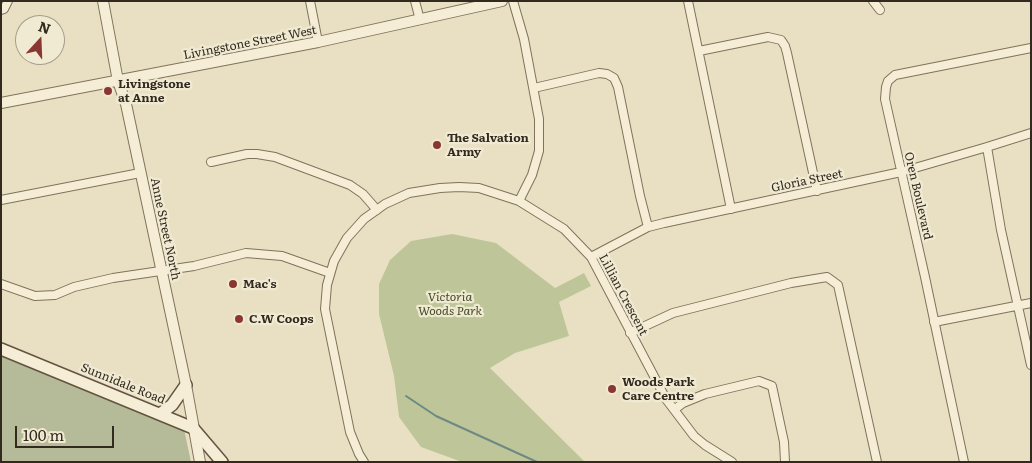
<!DOCTYPE html>
<style>
body{margin:0}
#map{position:relative;width:1032px;height:463px;overflow:hidden;background:#e9e0c4;font-family:Literata,serif}
canvas{display:block}
.frame{position:absolute;inset:0;border:2px solid #332a1f;pointer-events:none}
.north{position:absolute;left:15px;top:15px;width:50px;height:50px;box-sizing:border-box;background:#f1ead3;border:1px solid #a59d8b;border-radius:50%;rotate:20deg;font-size:14px;font-weight:700;line-height:20px;text-align:center;color:#332a1f}
.north::after{content:'';display:block;margin:auto;width:18px;height:22px;background:#8a3733;clip-path:polygon(50% 0,100% 100%,50% 72%,0 100%)}
.scale{position:absolute;left:15px;top:426px;width:99px;height:22px;box-sizing:border-box;border:2px solid #332a1f;border-top:0;padding-left:6px;font-size:15px;line-height:18px;white-space:nowrap;color:#332a1f;-webkit-text-stroke:4px #f1ead3;paint-order:stroke}
</style>
<div id="map">
<canvas width="1032" height="463"></canvas>
<div class="frame"></div>
<div class="north">N</div>
<div class="scale">100 m</div>
</div>
<script>
const ctx = document.querySelector('canvas').getContext('2d');
ctx.lineJoin = 'round';
function fill(path, color) {
  ctx.fillStyle = color;
  ctx.fill(path, 'evenodd');
}
function shape(rows) {
  const path = new Path2D();
  for (const r of rows) {
    path.moveTo(r[0], r[1]);
    for (let i = 2; i < r.length; i += 2) path.lineTo(r[i], r[i + 1]);
  }
  return path;
}
function stroke(path, color, width, dash) {
  ctx.strokeStyle = color;
  ctx.lineWidth = width;
  ctx.lineCap = dash ? 'butt' : 'round';
  ctx.setLineDash(dash || []);
  ctx.stroke(path);
}
function drawText(font, color, halo, rows, align = 'center') {
  ctx.font = font + ' Literata,serif';
  ctx.lineWidth = 4.5;
  ctx.setLineDash([]);
  ctx.textBaseline = 'middle';
  ctx.strokeStyle = halo;
  ctx.fillStyle = color;
  for (const [text, x, y, turn = 0] of rows) {
    ctx.save();
    ctx.translate(x, y);
    ctx.rotate((+turn || 0) * Math.PI / 180);
    ctx.textAlign = isNaN(turn) ? turn : align;
    if (halo) ctx.strokeText(text, 0, 0);
    ctx.fillText(text, 0, 0);
    ctx.restore();
  }
}
const green = shape([
 [452,234,496,243,555,288,584,273,591,286,559,302,569,336,515,353,490,368,585,462,462,462,421,447,399,417,394,376,379,314,379,284,390,260,411,241]
]);
const cemetery = shape([
 [1,356,184,429,191,462,1,462]
]);
const stream = shape([
 [406,396,436,416,537,462]
]);
const minor = shape([
 [310,1,318,42],
 [415,1,420,20],
 [513,1,524,39,539,119,539,151,532,175,519,201],
 [688,1,731,209],
 [873,1,880,10],
 [1,10,4,9,8,1],
 [699,51,768,37,781,40,785,46,787,53,817,191],
 [534,88,599,73,607,74,614,78,618,87,640,196,648,227],
 [987,147,1001,230,1031,365],
 [211,162,247,154,257,154,275,157,350,185,363,194,377,210],
 [1,200,140,173],
 [591,257,648,227,664,223,901,172,987,147,1031,133],
 [1,284,35,296,55,295,74,287,113,278,194,266,246,253,282,256,330,273],
 [934,322,1031,303],
 [630,333,673,313,791,283,827,277,838,285,877,462],
 [675,409,683,403,705,394,759,381,772,386,784,442,785,462],
 [364,462,359,454,350,432,325,309,327,285,334,261,347,238,364,219,385,204,409,193,440,188,459,187,479,188,519,201,564,229,591,257,666,399,694,436,705,445,732,462],
 [964,462,925,277,885,99,886,87,888,81,895,75,1031,48]
]);
const tertiary = shape([
 [103,1,118,81,126,104,186,385,200,462],
 [1,103,318,42,502,1]
]);
const secondary = shape([
 [1,349,193,428,222,462],
 [160,414,172,405,186,385]
]);
const markers = [
 [108,91,5,"#8a3733"],
 [437,145,5,"#8a3733"],
 [233,284,5,"#8a3733"],
 [239,319,5,"#8a3733"],
 [612,389,5,"#8a3733"]
];
const streetNames = [
 ["Livingstone Street West",250,43,-11],
 ["Gloria Street",807,181,-12],
 ["Oren Boulevard",918,196,77],
 ["Anne Street North",165,229,78],
 ["Lillian Crescent",623,295,62],
 ["Sunnidale Road",123,384,22]
];
const poiNames = [
 ["Livingstone",118,84],
 ["at Anne",118,98],
 ["The Salvation",447,138],
 ["Army",447,152],
 ["Mac's",243,284],
 ["C.W Coops",249,319],
 ["Woods Park",622,382],
 ["Care Centre",622,396]
];
const parkNames = [
 ["Victoria",450,297],
 ["Woods Park",450,311]
];
fill(green, '#bec699');
fill(cemetery, '#b5bb98');
stroke(stream, '#6e8984', 2);
stroke(minor, '#81725c', 10);
stroke(tertiary, '#81725c', 12);
stroke(secondary, '#635340', 14);
stroke(minor, '#f5edd6', 8);
stroke(tertiary, '#f5edd6', 10);
stroke(secondary, '#f5edd6', 11);
for (const [x, y, r, color] of markers) {
  const dot = new Path2D();
  dot.arc(x, y, r, 0, 2 * Math.PI);
  ctx.fillStyle = color;
  ctx.fill(dot);
  stroke(dot, '#f1ead3', 2);
}
drawText('12px', '#332a1f', '#f1ead3', streetNames);
drawText('bold 12px', '#332a1f', '#f1ead3', poiNames, 'left');
drawText('italic 12px', '#424d28', '#f1ead3', parkNames);
</script>
